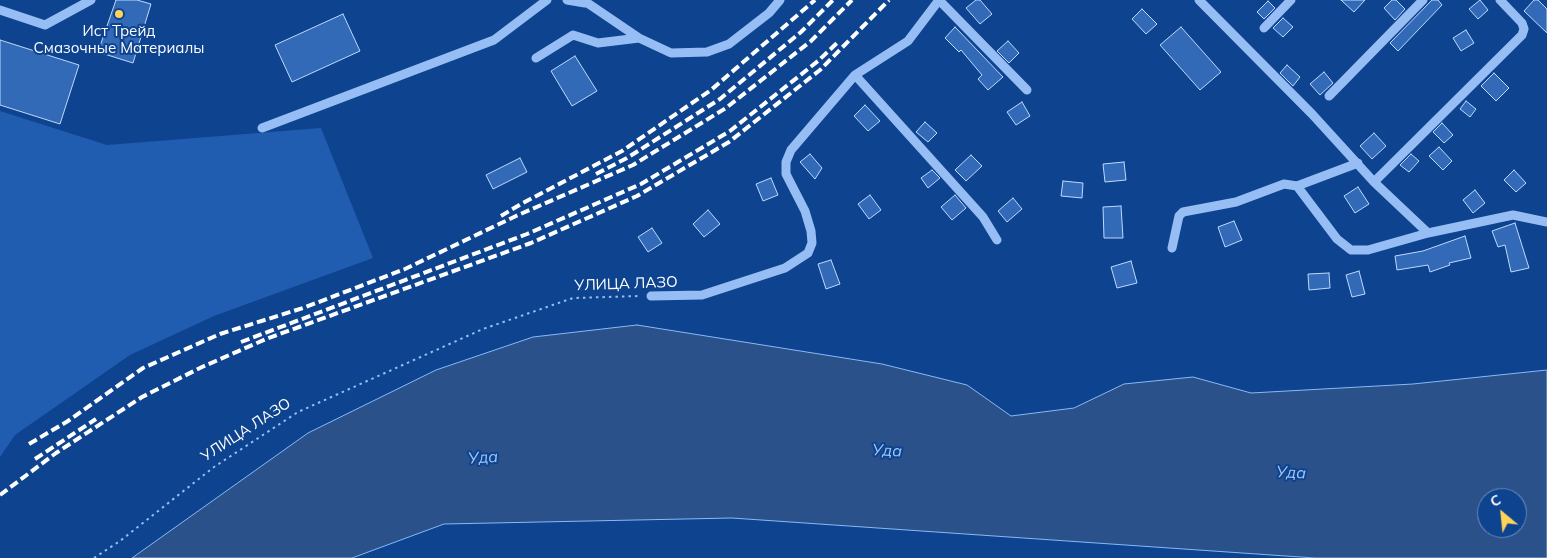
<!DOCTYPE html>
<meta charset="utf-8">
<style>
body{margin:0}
#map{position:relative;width:1547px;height:558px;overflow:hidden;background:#0e438f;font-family:Mulish,sans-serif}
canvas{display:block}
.north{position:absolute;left:1477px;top:488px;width:50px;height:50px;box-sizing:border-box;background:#0e438f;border:1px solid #6e8ebc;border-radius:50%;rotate:332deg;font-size:14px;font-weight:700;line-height:20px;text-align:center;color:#fff}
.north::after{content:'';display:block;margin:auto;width:18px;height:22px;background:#ffd459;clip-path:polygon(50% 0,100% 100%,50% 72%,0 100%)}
</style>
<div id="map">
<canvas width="1547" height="558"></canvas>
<div class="north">С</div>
</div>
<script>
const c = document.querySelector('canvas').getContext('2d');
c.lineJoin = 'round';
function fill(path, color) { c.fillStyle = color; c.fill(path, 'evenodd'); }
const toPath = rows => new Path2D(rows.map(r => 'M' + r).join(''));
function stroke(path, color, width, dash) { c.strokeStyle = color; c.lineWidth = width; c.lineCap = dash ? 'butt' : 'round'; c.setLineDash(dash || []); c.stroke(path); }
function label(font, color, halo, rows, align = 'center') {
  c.font = font + ' Mulish,sans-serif'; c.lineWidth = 4; c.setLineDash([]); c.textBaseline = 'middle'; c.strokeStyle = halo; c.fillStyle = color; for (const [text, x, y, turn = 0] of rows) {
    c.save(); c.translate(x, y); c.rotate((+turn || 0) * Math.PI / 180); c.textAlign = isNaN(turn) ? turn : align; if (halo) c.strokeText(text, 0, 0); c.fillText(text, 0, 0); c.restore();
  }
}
fill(toPath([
 [0,111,107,145,321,128,373,258,214,316,130,355,15,435,0,457]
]), '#205caf');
const water = toPath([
 [637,325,882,364,967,385,1011,416,1074,408,1124,384,1193,377,1251,393,1413,384,1547,370,1547,558,1315,558,732,518,444,524,352,558,132,558,308,433,436,370,533,337,637,325],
 [1487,498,1517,498,1517,528,1487,528,1487,498]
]);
fill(water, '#2a518a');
stroke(water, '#88b9f7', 1);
const building = toPath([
 [116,0,137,0,151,4,133,63,98,52,116,0],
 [976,0,980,0,992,14,980,24,966,8,976,0],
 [1341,0,1365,0,1354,12,1341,0],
 [1392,0,1396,0,1405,9,1395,20,1384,8,1392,0],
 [1432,0,1438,0,1442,5,1398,51,1390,43,1432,0],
 [1480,0,1488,10,1478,19,1469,9,1480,0],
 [1534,0,1538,0,1547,9,1547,33,1524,11,1534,0],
 [1268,1,1275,8,1264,19,1257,12,1268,1],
 [1142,9,1157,24,1146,34,1132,19,1142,9],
 [343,14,360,51,292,82,275,45,343,14],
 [1283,18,1293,27,1283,37,1273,28,1283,18],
 [955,27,1003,77,988,90,978,79,982,75,961,50,959,52,945,38,955,27],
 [1181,27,1221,72,1200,90,1160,45,1181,27],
 [1466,30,1474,43,1461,51,1453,38,1466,30],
 [0,40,79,65,60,124,0,105,0,40],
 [1008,41,1019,53,1009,63,997,51,1008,41],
 [575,56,597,91,572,106,551,71,575,56],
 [1287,65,1300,77,1293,86,1280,73,1287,65],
 [1324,72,1333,83,1320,95,1310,84,1324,72],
 [1494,73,1509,88,1496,101,1481,86,1494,73],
 [1466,101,1476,109,1470,117,1460,109,1466,101],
 [1022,102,1030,116,1016,125,1007,112,1022,102],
 [865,105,880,121,868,131,854,116,865,105],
 [925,122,937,133,928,142,916,132,925,122],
 [1442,123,1453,135,1444,143,1433,132,1442,123],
 [1374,133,1386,146,1372,159,1360,146,1374,133],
 [1439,147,1452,161,1443,170,1429,156,1439,147],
 [810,154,822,168,815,179,800,162,810,154],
 [1411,154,1419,161,1409,172,1400,165,1411,154],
 [971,155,982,166,966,181,955,170,971,155],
 [520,158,527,172,493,189,486,175,520,158],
 [1124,162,1126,180,1105,182,1103,164,1124,162],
 [932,170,940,178,928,188,921,178,932,170],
 [1514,170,1526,183,1516,192,1504,180,1514,170],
 [771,178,778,195,763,201,756,184,771,178],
 [1063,181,1083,183,1082,198,1061,196,1063,181],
 [1358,187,1369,204,1355,213,1344,196,1358,187],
 [1475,190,1485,203,1473,213,1463,200,1475,190],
 [870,195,881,210,869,219,858,204,870,195],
 [955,195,966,208,952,220,941,207,955,195],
 [1013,198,1022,209,1007,222,998,211,1013,198],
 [1121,206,1123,238,1104,238,1103,207,1121,206],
 [708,210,720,224,704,237,693,224,708,210],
 [1234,221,1242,240,1225,247,1218,227,1234,221],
 [1515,223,1529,268,1511,272,1505,245,1498,247,1492,231,1515,223],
 [652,228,662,243,648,252,638,237,652,228],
 [1465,236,1471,258,1449,263,1450,265,1430,272,1428,265,1397,270,1395,256,1423,251,1465,236],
 [831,260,840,284,826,289,818,264,831,260],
 [1131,261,1137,283,1117,288,1111,267,1131,261],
 [1359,271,1365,294,1352,297,1346,275,1359,271],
 [1329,273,1330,288,1309,290,1308,274,1329,273]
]);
fill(building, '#326ab7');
stroke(building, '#bed9fe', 1);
stroke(toPath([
 [94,558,120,541,214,467,298,412,483,329,573,298,641,296]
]), '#97bef4', 2, [2.5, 4]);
stroke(toPath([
 [567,0,585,3],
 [583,0,639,38,671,53,707,52,729,44,769,13,780,0],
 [939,0,1027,90],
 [1199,0,1312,114,1374,182,1428,233],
 [0,10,45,25,91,0],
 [1264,28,1291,0],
 [536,58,573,35,598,43,639,38],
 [855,75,983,217,997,240],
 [1329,96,1423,0],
 [262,128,494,40,547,0],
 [1374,182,1522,35,1524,29,1522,23,1500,0],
 [1297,186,1358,163],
 [1172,248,1179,216,1183,212,1236,202,1284,184,1297,186,1337,239,1351,250,1368,250,1428,233,1513,215,1547,222],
 [651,296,702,295,785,268,808,253,812,243,811,231,805,211,786,174,786,162,791,150,855,75,908,41,939,0]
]), '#97bef4', 9);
stroke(toPath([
 [596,174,627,158,720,99,801,32,833,0],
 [501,216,521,204,622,151,711,90,815,0],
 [241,342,527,234,641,184,730,131,818,61,839,41],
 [29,444,68,421,143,368,220,334,303,308,405,269,516,216,633,165,726,108,811,41,852,0],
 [35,459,96,419],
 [0,495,56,453,142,397,202,367,266,339,531,243,637,196,729,142,820,70,889,0]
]), '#fff', 4, [9, 4]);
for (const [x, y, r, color] of [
 [119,14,5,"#ffd459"]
]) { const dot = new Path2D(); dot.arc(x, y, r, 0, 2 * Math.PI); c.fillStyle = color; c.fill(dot); stroke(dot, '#0e438f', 2); }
label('15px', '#fff', '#0e438f', [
 ["Ист Трейд",119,31],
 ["Смазочные Материалы",119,48]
]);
label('15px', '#fff', '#0e438f', [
 ["УЛИЦА ЛАЗО",626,284,-2],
 ["УЛИЦА ЛАЗО",246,430,-33]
]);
label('italic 16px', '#a2c8fb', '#0e438f', [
 ["Уда",887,451,3],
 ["Уда",483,458,-4],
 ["Уда",1291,473,3]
]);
</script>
